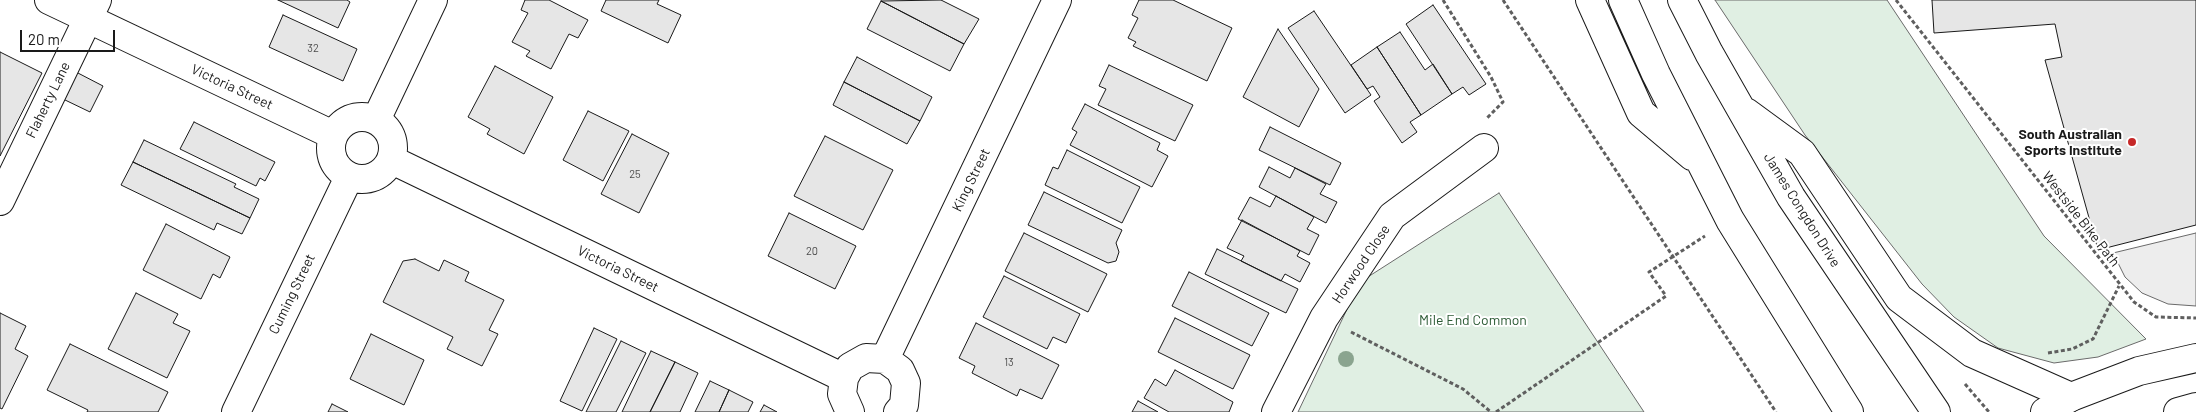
<!DOCTYPE html>
<style>
body{margin:0}
#map{position:relative;width:2196px;height:412px;overflow:hidden;background:#fff;font-family:Barlow,sans-serif}
canvas{display:block}
.scale{position:absolute;left:20px;top:30px;width:95px;height:22px;box-sizing:border-box;border:2px solid #1a1a1a;border-top:0;padding-left:6px;font-size:15px;line-height:18px;white-space:nowrap;color:#1a1a1a;-webkit-text-stroke:4px #fff;paint-order:stroke}
</style>
<div id="map">
<canvas width="2196" height="412"></canvas>
<div class="scale">20 m</div>
</div>
<script>
const c = document.querySelector('canvas').getContext('2d');
c.lineJoin = 'round';
function fill(path, color) { c.fillStyle = color; c.fill(path, 'evenodd'); }
const toPath = rows => new Path2D(rows.map(r => 'M' + r).join(''));
function stroke(path, color, width, dash) { c.strokeStyle = color; c.lineWidth = width; c.lineCap = dash ? 'butt' : 'round'; c.setLineDash(dash || []); c.stroke(path); }
function label(font, color, halo, rows, align = 'center') {
  c.font = font + ' Barlow,sans-serif'; c.lineWidth = 4; c.setLineDash([]); c.textBaseline = 'middle'; c.strokeStyle = halo; c.fillStyle = color; for (const [text, x, y, turn = 0] of rows) {
    c.save(); c.translate(x, y); c.rotate((+turn || 0) * Math.PI / 180); c.textAlign = isNaN(turn) ? turn : align; if (halo) c.strokeText(text, 0, 0); c.fillText(text, 0, 0); c.restore();
  }
}
const green = toPath([
 [1715,0,1887,0,2044,236,2146,339,2098,357,2054,363,1998,348,1954,317,1922,284,1805,135,1715,0],
 [1499,193,1644,412,1298,412,1360,282,1499,193]
]);
fill(green, '#e0efe3');
stroke(green, '#6a6a6a', 1);
const parking = toPath([
 [2196,233,2196,306,2168,304,2142,293,2125,277,2113,253,2196,233]
]);
fill(parking, '#ededed');
stroke(parking, '#6a6a6a', 1);
const building = toPath([
 [278,0,347,0,350,2,338,28,278,0],
 [525,0,549,0,588,20,578,38,569,34,551,69,526,56,530,51,512,42,528,13,521,10,525,0],
 [606,0,659,0,657,4,681,15,668,43,601,11,606,0],
 [941,0,979,19,964,44,881,1,941,0],
 [1139,0,1173,0,1232,28,1207,81,1133,46,1136,42,1128,38,1138,18,1132,15,1139,0],
 [1932,0,2196,0,2196,225,2098,250,2045,60,2062,57,2055,24,1934,33,1932,0],
 [881,1,964,44,950,71,867,29,881,1],
 [1433,5,1486,84,1469,95,1463,87,1452,94,1406,24,1433,5],
 [1314,11,1371,95,1345,113,1288,28,1314,11],
 [283,15,357,49,343,81,269,47,283,15],
 [1278,29,1319,89,1299,127,1243,97,1278,29],
 [1400,32,1425,70,1433,64,1452,94,1421,115,1377,47,1400,32],
 [1377,47,1421,115,1410,122,1417,132,1402,143,1374,101,1380,97,1373,86,1367,89,1351,65,1377,47],
 [0,52,42,73,0,156,0,52],
 [857,57,932,97,920,121,844,82,857,57],
 [1109,65,1193,105,1175,141,1098,105,1106,89,1099,86,1109,65],
 [495,66,553,97,524,154,487,134,490,129,468,117,495,66],
 [76,72,103,86,90,112,63,99,76,72],
 [844,82,920,121,907,144,833,105,844,82],
 [1085,104,1160,143,1157,150,1168,156,1152,187,1070,145,1077,132,1072,129,1085,104],
 [588,111,629,131,603,181,563,160,588,111],
 [194,122,275,162,265,181,260,178,256,186,180,149,194,122],
 [1270,127,1341,163,1330,185,1259,150,1270,127],
 [632,134,669,153,639,213,601,194,632,134],
 [825,136,893,170,863,230,794,196,825,136],
 [144,140,236,184,234,187,259,199,250,218,133,162,144,140],
 [1067,150,1140,187,1122,223,1045,185,1053,167,1058,169,1067,150],
 [133,162,250,218,242,234,217,223,214,230,121,185,133,162],
 [1269,167,1290,178,1295,168,1326,184,1320,194,1337,202,1326,223,1259,187,1269,167],
 [1044,192,1122,230,1116,243,1119,252,1116,261,1108,263,1028,225,1044,192],
 [1276,196,1314,217,1307,229,1319,235,1309,255,1238,219,1250,197,1270,207,1276,196],
 [789,213,856,246,835,289,768,256,789,213],
 [1242,220,1300,251,1297,256,1310,263,1300,282,1285,274,1281,281,1241,261,1244,256,1227,248,1242,220],
 [166,224,230,257,220,278,213,274,201,299,143,270,166,224],
 [1024,233,1107,274,1088,312,1005,271,1024,233],
 [1217,249,1298,289,1286,313,1205,274,1217,249],
 [415,259,439,271,444,260,469,272,465,281,504,300,489,330,498,334,482,366,447,349,453,337,383,302,403,261,415,259],
 [1189,272,1269,313,1252,346,1172,306,1189,272],
 [1004,276,1080,314,1066,343,1053,337,1047,349,983,317,1004,276],
 [136,293,178,314,173,323,190,331,167,378,108,349,136,293],
 [0,313,26,326,15,349,28,356,2,409,0,408,0,313],
 [1175,318,1250,355,1233,389,1158,352,1175,318],
 [976,323,1059,365,1042,399,1020,389,1017,396,972,373,975,366,959,358,976,323],
 [594,328,617,339,582,411,560,401,594,328],
 [371,334,424,360,404,405,350,379,371,334],
 [621,341,646,353,616,412,586,412,621,341],
 [70,344,168,392,158,412,87,412,88,410,47,390,70,344],
 [651,351,675,362,650,412,622,412,651,351],
 [675,362,698,373,680,412,650,412,675,362],
 [1175,370,1233,402,1229,412,1169,412,1144,398,1155,379,1166,386,1175,370],
 [710,381,729,390,719,412,695,412,710,381],
 [729,390,753,402,748,412,719,412,729,390],
 [1138,401,1158,412,1132,412,1138,401],
 [332,404,348,412,328,412,332,404],
 [764,405,777,412,760,412,764,405]
]);
fill(building, '#e6e6e6');
stroke(building, '#1a1a1a', 1);
const street = toPath([
 [49,0,333,135],
 '331 148a31 31 0 1 1 62 0a31 31 0 1 1-62 0Z',
 [376,120,433,0],
 [392,160,844,378],
 [0,201,97,0],
 [885,359,1057,0],
 [236,412,349,177],
 [850,412,842,394,844,378,850,367,866,358,885,359,900,370,906,383,904,405,898,412],
 [1276,412,1324,318,1392,216,1484,148]
]);
const secondary = toPath([
 [2045,412,2071,397,2139,371,2196,358],
 [2178,412,2196,407]
]);
const highway = toPath([
 [1590,0,1641,113,1692,156],
 [1623,0,1656,74,1730,220,1849,412],
 [1682,0,1709,53,1791,197,1936,412],
 [1746,112,1802,153,1899,298,1972,353,2071,397]
]);
stroke(street, '#1a1a1a', 30);
stroke(secondary, '#1a1a1a', 30);
stroke(highway, '#1a1a1a', 30);
stroke(toPath([
 [1443,0,1491,77,1503,102,1486,119],
 [1503,0,1776,412],
 [1896,0,2134,302,2156,317,2196,318],
 [1351,332,1463,389,1491,412],
 [2048,353,2072,349,2093,339,2119,286],
 [1965,384,1989,412],
 [1496,412,1666,296,1649,272,1705,236]
]), '#5f5f5f', 3, [4, 2.5]);
stroke(street, '#fff', 28);
stroke(secondary, '#fff', 28);
stroke(highway, '#fff', 28);
c.fillStyle = '#8aa48f';
for (const [x, y] of [
 [1346,359]
]) { c.beginPath(); c.arc(x, y, 8, 0, 2 * Math.PI); c.fill(); }
for (const [x, y, r, color] of [
 [2132,142,5,"#c62828"]
]) { const dot = new Path2D(); dot.arc(x, y, r, 0, 2 * Math.PI); c.fillStyle = color; c.fill(dot); stroke(dot, '#fff', 2); }
label('11px', '#4d4d4d', null, [
 ["32",313,48],
 ["25",635,174],
 ["20",812,251],
 ["13",1009,362]
]);
label('14px', '#1a1a1a', '#fff', [
 ["Victoria Street",232,87,25],
 ["Flaherty Lane",48,100,-64],
 ["King Street",971,180,-64],
 ["James Congdon Drive",1802,210,58],
 ["Westside Bike Path",2081,219,52],
 ["Horwood Close",1361,264,-56],
 ["Victoria Street",618,269,26],
 ["Cuming Street",292,294,-64]
]);
label('bold 14px', '#1a1a1a', '#fff', [
 ["South Australian",2122,134],
 ["Sports Institute",2122,150]
], 'right');
label('14px', '#2b5a34', '#fff', [
 ["Mile End Common",1473,320]
]);
</script>
